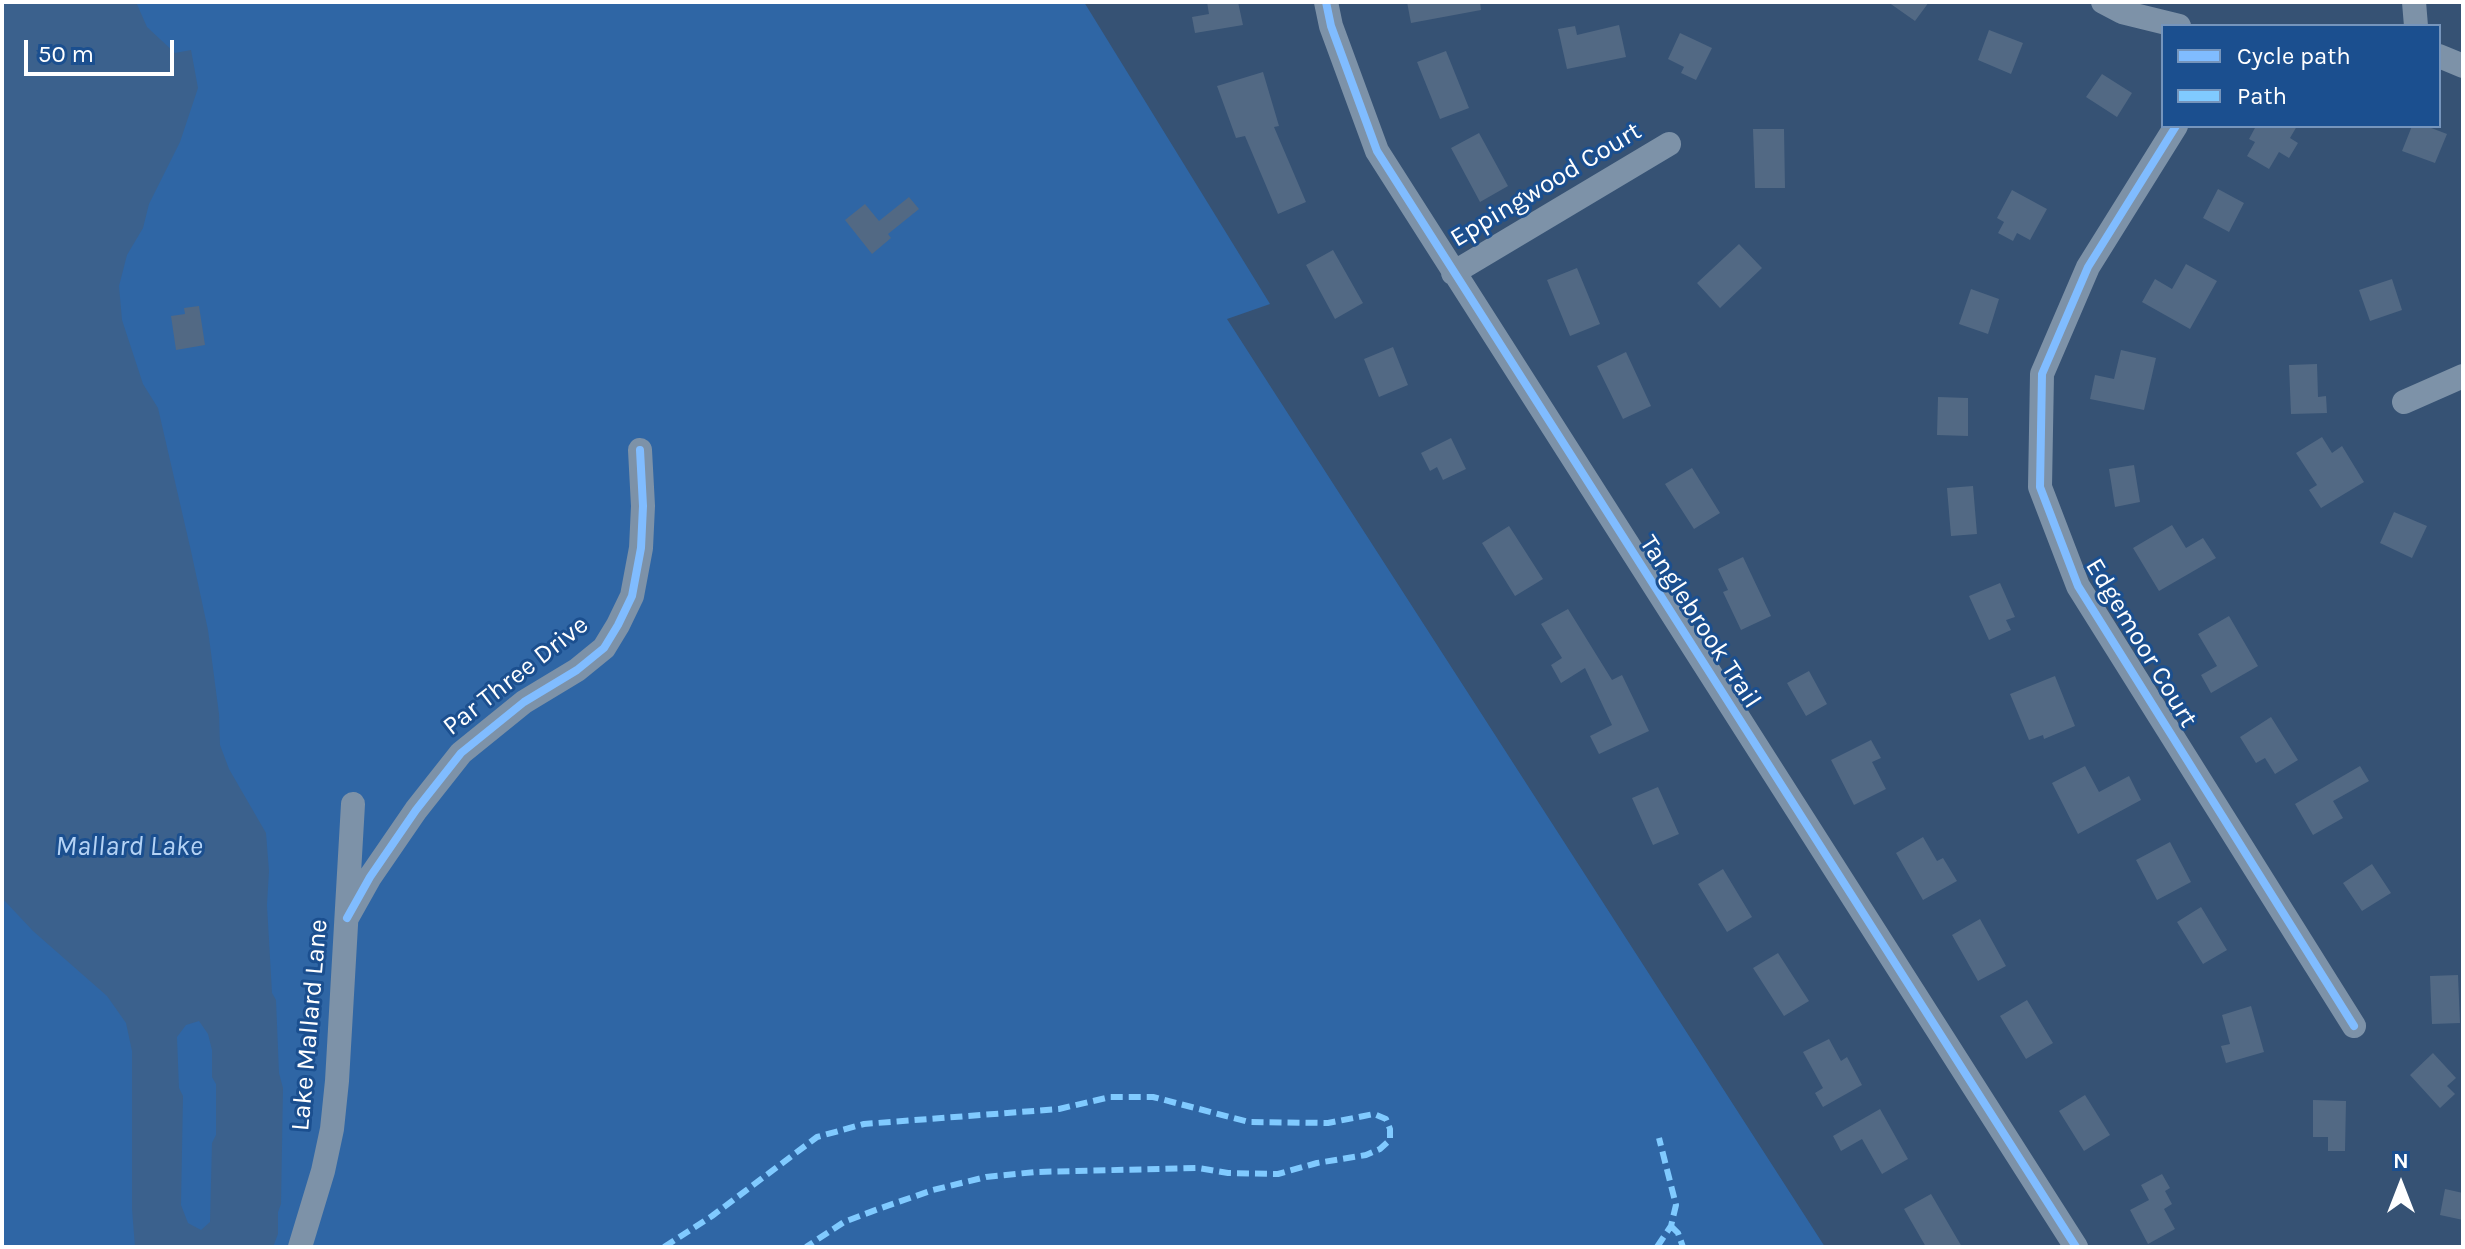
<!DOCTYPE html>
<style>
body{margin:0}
#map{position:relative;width:2465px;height:1249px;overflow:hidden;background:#365274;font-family:Karla,sans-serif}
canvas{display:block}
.frame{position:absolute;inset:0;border:4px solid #fff;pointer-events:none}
.legend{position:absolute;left:2161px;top:24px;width:280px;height:104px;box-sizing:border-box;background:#1b4f8f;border:2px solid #7695bc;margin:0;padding:10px 14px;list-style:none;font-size:24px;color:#fff}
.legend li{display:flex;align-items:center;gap:16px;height:40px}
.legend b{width:40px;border:2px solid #7695bc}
.north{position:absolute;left:2361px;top:1145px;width:80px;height:80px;-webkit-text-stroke:6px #1b4f8f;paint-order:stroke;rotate:0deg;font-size:22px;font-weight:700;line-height:32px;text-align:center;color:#fff}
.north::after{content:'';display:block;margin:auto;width:28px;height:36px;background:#fff;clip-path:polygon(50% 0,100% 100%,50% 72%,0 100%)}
.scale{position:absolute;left:24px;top:40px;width:150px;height:36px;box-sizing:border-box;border:4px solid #fff;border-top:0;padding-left:10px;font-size:24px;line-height:28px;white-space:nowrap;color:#fff;-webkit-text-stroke:6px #1b4f8f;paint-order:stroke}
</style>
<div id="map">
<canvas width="2465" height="1249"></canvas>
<div class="frame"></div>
<ul class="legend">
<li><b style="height:10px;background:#80bcff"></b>Cycle path</li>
<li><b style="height:10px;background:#80caff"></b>Path</li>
</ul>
<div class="north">N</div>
<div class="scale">50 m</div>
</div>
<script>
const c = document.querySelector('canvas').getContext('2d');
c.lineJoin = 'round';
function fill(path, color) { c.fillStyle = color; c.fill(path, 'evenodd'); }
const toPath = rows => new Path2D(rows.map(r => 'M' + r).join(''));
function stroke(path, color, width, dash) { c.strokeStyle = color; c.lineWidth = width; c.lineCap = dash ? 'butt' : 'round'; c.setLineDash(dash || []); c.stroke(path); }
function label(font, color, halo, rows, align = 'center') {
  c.font = font + ' Karla,sans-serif'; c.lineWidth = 6; c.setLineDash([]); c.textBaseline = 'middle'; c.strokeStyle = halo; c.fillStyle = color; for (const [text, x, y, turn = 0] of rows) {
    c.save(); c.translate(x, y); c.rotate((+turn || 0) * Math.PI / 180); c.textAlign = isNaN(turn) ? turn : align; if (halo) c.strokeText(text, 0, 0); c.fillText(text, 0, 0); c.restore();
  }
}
fill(toPath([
 [2,2,1084,2,1270,304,1227,319,1825,1247,2,1247]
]), '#2f66a5');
fill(toPath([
 [2,2,136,2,147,27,175,53,191,50,198,88,180,142,149,204,143,228,127,255,119,286,122,320,143,384,158,408,191,551,208,630,219,714,220,745,229,769,266,833,269,871,267,905,272,993,276,1000,279,1073,283,1088,281,1204,278,1212,278,1234,273,1247,135,1247,132,1209,132,1051,126,1023,107,996,33,931,2,898],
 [199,1021,208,1034,212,1050,212,1077,216,1084,216,1135,212,1143,210,1222,201,1230,188,1223,181,1205,183,1096,179,1088,177,1037,186,1025]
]), '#3b618d');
fill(toPath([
 [1207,2,1238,2,1243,25,1195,33,1192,17,1209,14],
 [1407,2,1480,2,1481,10,1411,23],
 [1888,2,1929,2,1915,21],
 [1619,25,1626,57,1567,69,1558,29,1575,26,1577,35],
 [1989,30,2023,43,2011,74,1978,60],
 [1680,33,1712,48,1696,80,1681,73,1684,67,1668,59],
 [1446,51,1469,108,1440,119,1417,62],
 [1263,72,1279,126,1274,127,1306,202,1278,214,1245,136,1236,138,1217,86],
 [2102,74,2132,93,2117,117,2086,97],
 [2256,126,2297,126,2290,138,2298,143,2289,158,2279,152,2269,169,2247,156,2255,142,2249,139],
 [2412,126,2426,126,2447,134,2435,163,2402,151],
 [1753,129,1784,129,1785,188,1755,188],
 [1479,133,1508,186,1480,202,1451,148],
 [2218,189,2244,203,2229,232,2203,218],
 [2012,190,2047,209,2030,240,2017,233,2013,241,1998,233,2004,222,1997,218],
 [909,197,919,209,888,234,891,238,872,254,845,220,865,204,879,221],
 [1739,244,1762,268,1720,308,1697,283],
 [1333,250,1363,303,1335,319,1306,265],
 [2186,264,2217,281,2190,329,2142,302,2155,279,2172,289],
 [1577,268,1600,324,1570,336,1547,280],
 [2392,279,2402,310,2370,321,2359,290],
 [1971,289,1999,299,1988,334,1959,324],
 [199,306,205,345,176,350,171,316,185,314,184,308],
 [1393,347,1408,385,1379,397,1364,359],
 [2121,350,2156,358,2144,410,2090,399,2095,375,2114,379],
 [1626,352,1651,406,1623,419,1597,366],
 [2317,364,2318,397,2326,396,2327,413,2291,414,2289,365],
 [1938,397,1968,398,1968,436,1937,435],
 [2322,437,2332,453,2342,446,2364,482,2321,508,2309,490,2317,485,2296,453],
 [1451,438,1466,469,1443,480,1437,467,1430,471,1421,453],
 [2134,465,2140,502,2115,507,2109,469],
 [1692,468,1720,513,1694,529,1665,484],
 [1973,486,1977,534,1951,536,1947,488],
 [2394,512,2427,526,2412,558,2380,543],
 [2172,525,2186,548,2203,538,2216,558,2159,591,2133,548],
 [1509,526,1543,579,1515,596,1482,543],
 [1743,557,1771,616,1741,630,1723,592,1728,590,1718,569],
 [2000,583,2015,617,2006,620,2011,630,1989,640,1969,596],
 [1568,609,1612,680,1622,675,1649,731,1599,754,1590,736,1612,725,1585,668,1561,683,1551,665,1562,658,1541,624],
 [2229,616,2258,666,2211,693,2201,675,2217,666,2198,634],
 [1809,671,1827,704,1806,716,1787,683],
 [2055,676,2075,726,2044,739,2043,735,2029,740,2010,694],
 [2271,717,2298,760,2275,774,2265,758,2256,763,2240,737],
 [1871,740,1881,758,1872,762,1886,789,1854,805,1831,760],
 [2085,766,2099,792,2129,776,2141,800,2078,834,2052,783],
 [2360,766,2369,781,2333,801,2343,818,2313,835,2295,804],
 [1658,787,1679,834,1653,845,1632,798],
 [1923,837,1937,861,1943,858,1957,881,1923,900,1896,853],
 [2170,842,2191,882,2157,900,2136,860],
 [2372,864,2391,893,2362,911,2343,883],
 [1723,869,1752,917,1727,932,1698,884],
 [2201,907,2227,950,2203,964,2177,922],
 [1980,919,2006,966,1978,981,1952,935],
 [1778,953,1809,1001,1784,1016,1753,968],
 [2458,975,2460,1023,2432,1024,2430,976],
 [2027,1000,2053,1043,2026,1059,2000,1016],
 [2251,1006,2264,1052,2226,1063,2221,1046,2230,1044,2222,1015],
 [1829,1039,1841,1061,1847,1057,1862,1085,1823,1107,1815,1093,1823,1088,1803,1052],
 [2433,1053,2456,1078,2447,1086,2455,1094,2440,1108,2410,1075],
 [2085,1095,2110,1135,2084,1151,2059,1111],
 [2313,1100,2346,1101,2345,1151,2328,1151,2328,1137,2313,1137],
 [1880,1109,1908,1159,1882,1174,1862,1139,1841,1151,1833,1136],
 [2162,1174,2170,1188,2165,1191,2172,1204,2164,1209,2175,1229,2148,1244,2130,1210,2149,1200,2141,1185],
 [2445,1189,2463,1193,2463,1220,2440,1215],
 [1931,1194,1962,1247,1926,1247,1904,1209]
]), '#526984');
stroke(toPath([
 [1326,2,1331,26,1377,151,2076,1247],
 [2103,2,2122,12,2179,26],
 [2414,2,2416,26],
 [2439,56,2463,66],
 [2176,126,2088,267,2042,374,2040,487,2078,586,2354,1026],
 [1453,273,1669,144],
 [2404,402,2463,376],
 [347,918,370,877,416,810,461,753,524,702,577,670,604,648,618,625,632,596,641,548,643,506,640,450],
 [300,1247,323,1171,332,1129,337,1081,353,804]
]), '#7d92a8', 24);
stroke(toPath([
 [1671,1226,1678,1233,1683,1247],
 [664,1247,712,1216,817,1137,864,1124,1059,1109,1110,1097,1153,1097,1249,1122,1328,1123,1374,1114,1386,1119,1390,1129,1390,1140,1380,1149,1366,1155,1317,1163,1278,1174,1228,1173,1198,1168,1035,1172,986,1177,933,1190,881,1208,844,1222,806,1247],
 [1657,1247,1671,1226,1676,1205,1659,1138]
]), '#80caff', 6, [12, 6]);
stroke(toPath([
 [1326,2,1331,26,1377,151,2076,1247],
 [2176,126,2088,267,2042,374,2040,487,2078,586,2354,1026],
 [347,918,370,877,416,810,461,753,524,702,577,670,604,648,618,625,632,596,641,548,643,506,640,450]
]), '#80bcff', 8);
label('26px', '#fff', '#1b4f8f', [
 ["Eppingwood Court",1546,185,-31],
 ["Tanglebrook Trail",1700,622,57],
 ["Edgemoor Court",2141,643,59],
 ["Par Three Drive",516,676,-38],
 ["Lake Mallard Lane",310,1025,-85]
]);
label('italic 28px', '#b5d3f5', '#1b4f8f', [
 ["Mallard Lake",129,847]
]);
</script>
